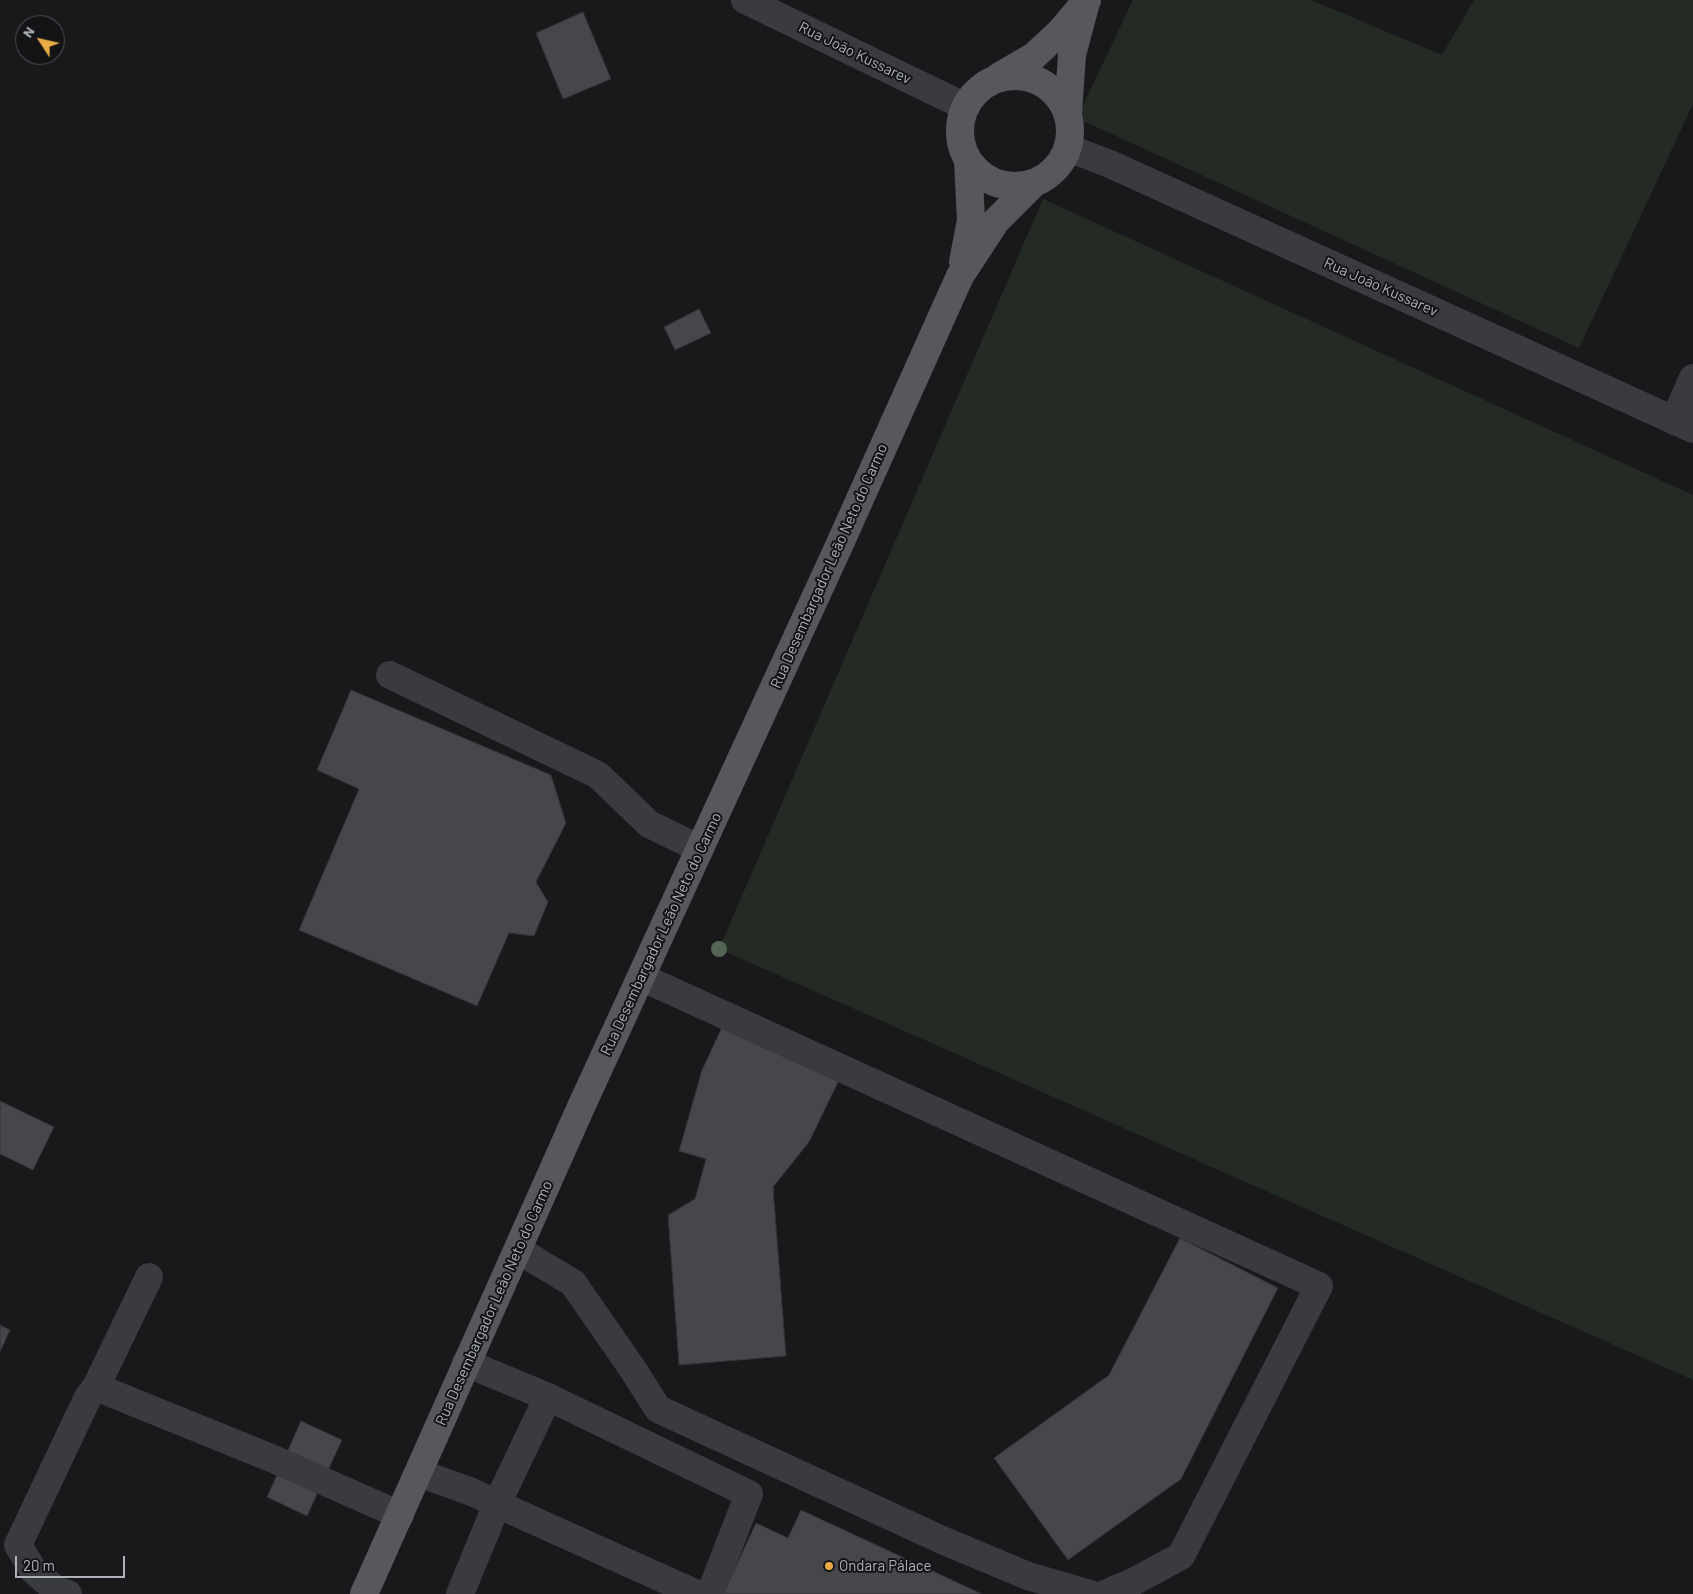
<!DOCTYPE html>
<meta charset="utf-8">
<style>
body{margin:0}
#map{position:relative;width:1693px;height:1594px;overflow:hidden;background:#19191b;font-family:Barlow,sans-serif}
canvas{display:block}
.north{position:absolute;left:15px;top:15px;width:50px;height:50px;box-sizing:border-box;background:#141416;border:1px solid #515358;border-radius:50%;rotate:305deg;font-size:14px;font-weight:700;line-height:20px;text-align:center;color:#acb1ba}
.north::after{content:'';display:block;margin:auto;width:18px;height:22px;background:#e9ab43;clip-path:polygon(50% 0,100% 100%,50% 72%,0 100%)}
.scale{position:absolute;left:15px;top:1556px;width:110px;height:22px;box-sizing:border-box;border:2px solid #acb1ba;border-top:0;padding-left:6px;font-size:15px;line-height:18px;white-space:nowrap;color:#acb1ba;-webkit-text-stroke:4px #141416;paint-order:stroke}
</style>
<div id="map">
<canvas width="1693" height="1594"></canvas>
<div class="north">N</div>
<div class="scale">20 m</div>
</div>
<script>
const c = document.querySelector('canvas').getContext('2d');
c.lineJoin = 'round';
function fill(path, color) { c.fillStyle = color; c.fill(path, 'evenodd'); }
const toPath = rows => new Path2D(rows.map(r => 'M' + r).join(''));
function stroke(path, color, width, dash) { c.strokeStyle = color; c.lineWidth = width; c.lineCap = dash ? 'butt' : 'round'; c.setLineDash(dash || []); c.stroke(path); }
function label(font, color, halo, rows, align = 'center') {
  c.font = font + ' Barlow,sans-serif'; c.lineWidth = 4; c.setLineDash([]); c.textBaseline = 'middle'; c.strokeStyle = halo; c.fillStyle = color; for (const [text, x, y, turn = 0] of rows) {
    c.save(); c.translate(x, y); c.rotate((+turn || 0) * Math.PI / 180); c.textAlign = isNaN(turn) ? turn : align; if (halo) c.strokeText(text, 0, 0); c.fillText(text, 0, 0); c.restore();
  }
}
fill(toPath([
 [1133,0,1311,0,1442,55,1474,0,1693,0,1693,104,1579,348,1077,118],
 [1043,199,1693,495,1693,1380,719,949]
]), '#232b24');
const building = toPath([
 [583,12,611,79,563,99,536,33,583,12],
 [699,309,711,333,675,350,664,327,699,309],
 [351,690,551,775,566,823,536,882,548,902,534,936,509,933,477,1006,299,930,359,789,317,770,351,690],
 [724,1023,840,1078,809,1142,773,1187,786,1356,679,1365,668,1215,695,1199,706,1159,679,1151,702,1070,724,1023],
 [0,1101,54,1127,33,1170,0,1154,0,1101],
 [1180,1238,1278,1288,1181,1479,1068,1560,994,1458,1109,1375,1180,1238],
 [0,1325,10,1330,0,1352,0,1325],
 [301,1421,342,1440,307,1516,267,1497,301,1421],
 [801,1510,982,1594,723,1594,756,1523,788,1538,801,1510]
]);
fill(building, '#46474b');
stroke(building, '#333337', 1);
stroke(toPath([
 [745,0,966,107],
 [1068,148,1110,164,1693,429],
 [1674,421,1693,378],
 [390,675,598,775,649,824,700,849],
 [641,977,1319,1286,1181,1556,1131,1583,1105,1594],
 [518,1250,573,1283,634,1371,658,1409,942,1540,1028,1576,1090,1594],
 [466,1363,548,1397],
 [96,1387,149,1277],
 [419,1473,472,1492,497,1504,548,1397,749,1494,710,1594],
 [68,1594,56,1590,33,1570,18,1545,88,1397,96,1387,271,1458,400,1515],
 [460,1594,497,1504,697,1594]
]), '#3a3b40', 28);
stroke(toPath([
 '960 131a55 55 0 1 1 110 0a55 55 0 1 1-110 0Z',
 [998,77,1034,56,1060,32,1087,0],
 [1068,113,1072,55,1085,6],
 [963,262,971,220,968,161],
 [364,1594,581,1107,838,548,960,276,996,221,1033,184]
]), '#56585e', 28);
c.fillStyle = '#546555';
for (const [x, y] of [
 [719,949]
]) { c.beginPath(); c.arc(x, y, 8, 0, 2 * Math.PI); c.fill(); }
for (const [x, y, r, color] of [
 [829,1566,5,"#e9ab43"]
]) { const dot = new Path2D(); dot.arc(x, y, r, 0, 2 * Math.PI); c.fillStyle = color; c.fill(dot); stroke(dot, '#141416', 2); }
label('15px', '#acb1ba', '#141416', [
 ["Rua João Kussarev",855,53,26],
 ["Rua João Kussarev",1381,287,24],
 ["Rua Desembargador Leão Neto do Carmo",829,566,-66],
 ["Rua Desembargador Leão Neto do Carmo",661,934,-65],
 ["Rua Desembargador Leão Neto do Carmo",494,1303,-66]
]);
label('15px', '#acb1ba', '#141416', [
 ["Ondara Pálace",839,1566]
], 'left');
</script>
